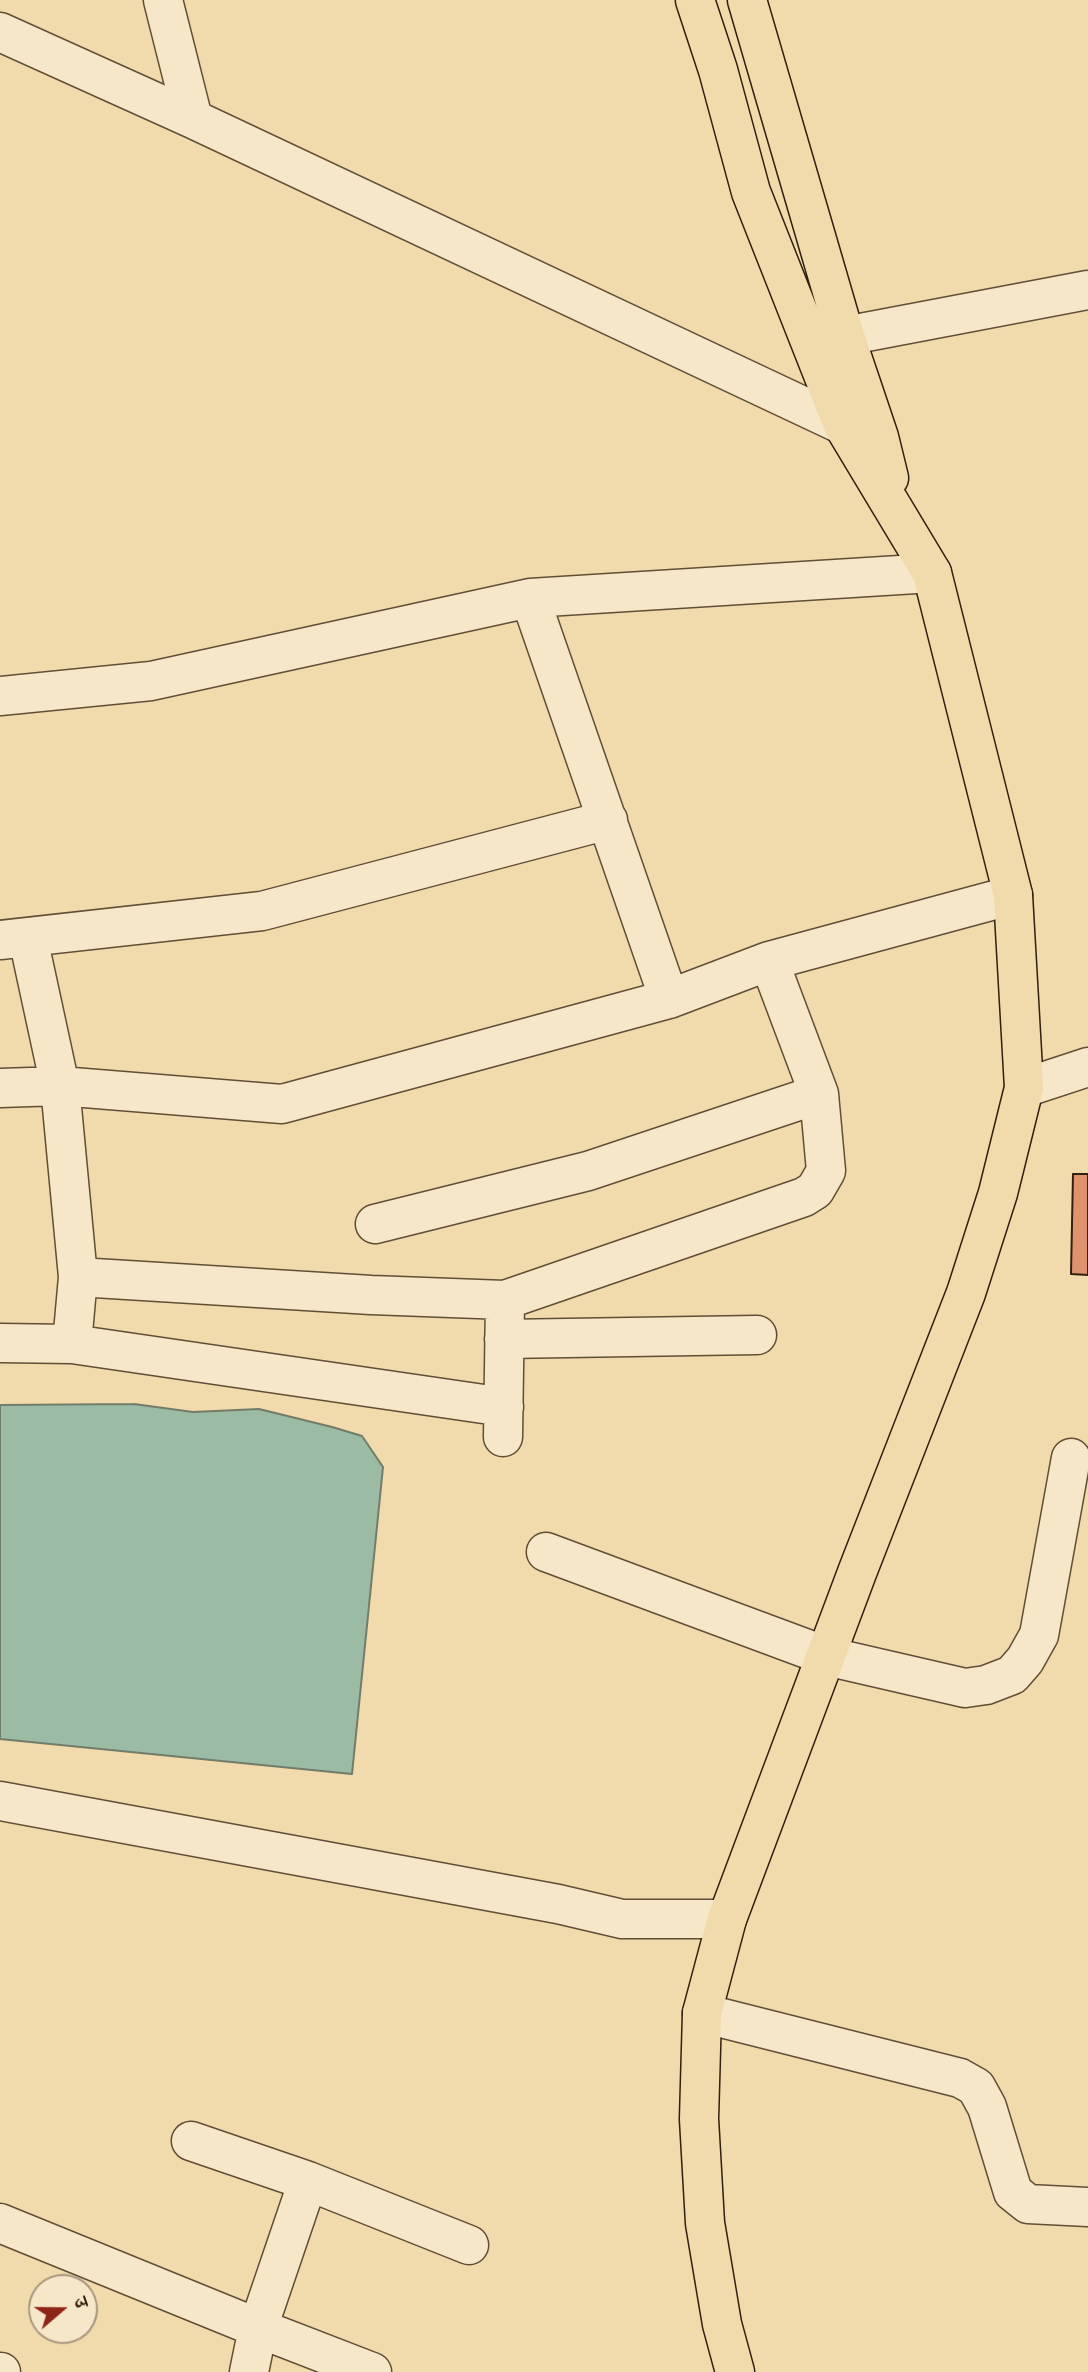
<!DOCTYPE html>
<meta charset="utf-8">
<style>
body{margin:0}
#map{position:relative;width:1088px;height:2372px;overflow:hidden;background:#f1daab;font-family:Alegreya,"Noto Serif Devanagari",serif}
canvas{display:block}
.north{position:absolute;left:28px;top:2274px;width:70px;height:70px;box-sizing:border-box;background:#f6e7c8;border:2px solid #a7977e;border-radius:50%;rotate:70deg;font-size:19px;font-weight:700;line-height:28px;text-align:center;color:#31200f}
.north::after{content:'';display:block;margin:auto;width:24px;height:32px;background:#8f2418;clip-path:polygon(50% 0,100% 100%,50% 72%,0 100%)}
</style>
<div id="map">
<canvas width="1088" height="2372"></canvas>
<div class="north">उ</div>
</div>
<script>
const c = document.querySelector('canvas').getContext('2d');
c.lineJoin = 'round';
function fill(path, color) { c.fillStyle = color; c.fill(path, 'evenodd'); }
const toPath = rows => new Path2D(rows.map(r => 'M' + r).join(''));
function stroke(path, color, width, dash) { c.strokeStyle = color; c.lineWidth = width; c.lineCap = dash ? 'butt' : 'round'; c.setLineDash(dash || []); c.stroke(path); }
const water = toPath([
 [134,1404,193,1412,259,1409,332,1427,362,1436,383,1467,352,1774,0,1739,0,1405,134,1404]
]);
fill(water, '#9cbba4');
stroke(water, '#717d68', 2);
const building = toPath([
 [1073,1174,1088,1174,1088,1275,1071,1274,1073,1174]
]);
fill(building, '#de936e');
stroke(building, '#31200f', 2);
const minor = toPath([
 [163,0,193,119],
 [0,32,193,119,843,425,865,432],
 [845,336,1088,290],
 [530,598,669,999],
 [0,696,151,681,530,598,932,573],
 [28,938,60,1086,78,1277,72,1344],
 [0,940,262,911,608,820],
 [0,1088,60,1086,282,1104,669,999,769,961,1013,895],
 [1024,1088,1088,1067],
 [375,1224,588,1171,819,1094],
 [78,1277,371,1295,505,1300],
 [504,1339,757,1335],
 [0,1343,72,1344,504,1407],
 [503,1437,505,1300,804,1197,815,1190,826,1171,819,1094,769,961],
 [546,1552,826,1656,965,1688,986,1685,1012,1675,1025,1660,1039,1635,1071,1458],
 [0,1801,558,1904,622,1919,727,1919],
 [702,2013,960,2078,976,2087,987,2107,1013,2192,1028,2204,1088,2207],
 [191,2141,308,2181],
 [0,2223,258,2328,372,2372],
 [0,2372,1,2372],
 [249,2372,258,2328,308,2181,469,2245]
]);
const major = toPath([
 [695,0,718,70,751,192,843,425,932,573,1013,895,1024,1088,998,1193,966,1293,858,1570,727,1919,702,2013,699,2119,705,2223,722,2324,735,2372],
 [747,0,845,336,879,437,889,478]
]);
stroke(minor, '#614e36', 41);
stroke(major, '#31200f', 41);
stroke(minor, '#f6e7c8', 38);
stroke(major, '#f1daab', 38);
</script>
